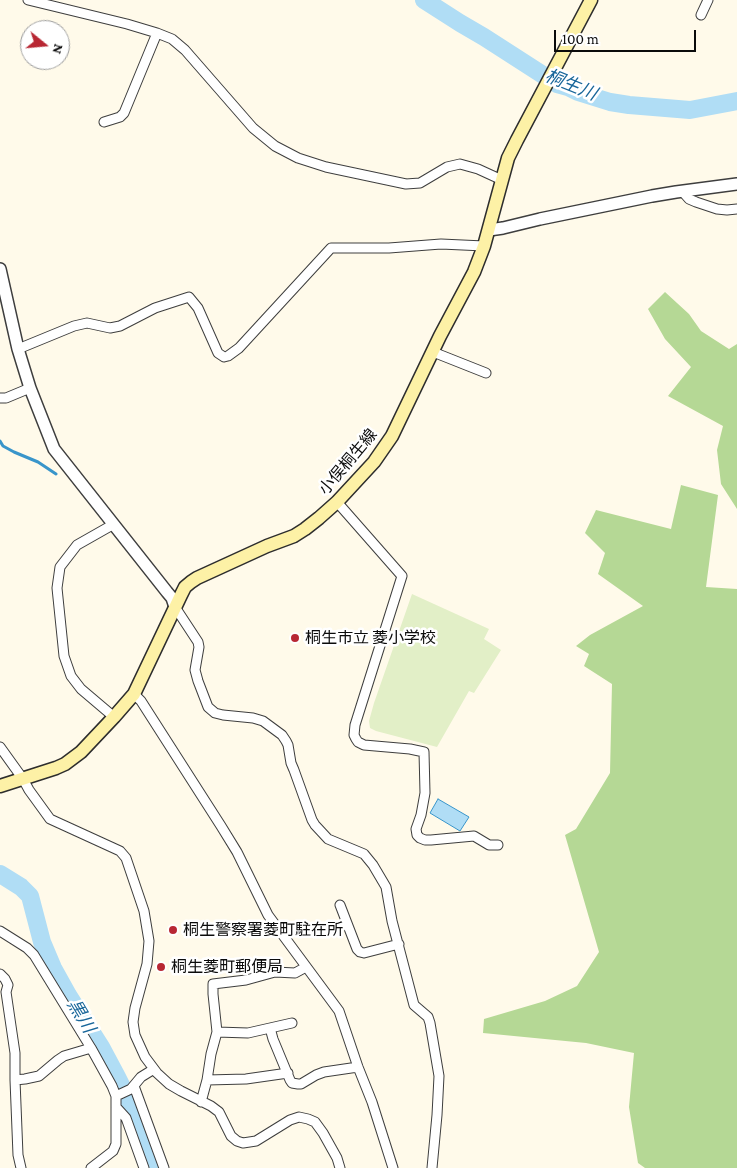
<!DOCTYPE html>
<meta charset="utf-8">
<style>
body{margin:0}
#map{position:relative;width:737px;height:1168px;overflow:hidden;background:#fffaea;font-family:"Crimson Pro",serif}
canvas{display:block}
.north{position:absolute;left:20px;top:20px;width:50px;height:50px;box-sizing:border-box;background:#fff;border:1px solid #9d9d9d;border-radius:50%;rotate:107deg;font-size:14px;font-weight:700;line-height:20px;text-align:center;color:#0b0b0b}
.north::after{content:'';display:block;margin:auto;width:18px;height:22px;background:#b82733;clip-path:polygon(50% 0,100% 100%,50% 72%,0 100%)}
.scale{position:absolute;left:554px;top:30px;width:142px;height:22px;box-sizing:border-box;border:2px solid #0b0b0b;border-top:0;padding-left:6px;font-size:15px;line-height:18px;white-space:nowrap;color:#0b0b0b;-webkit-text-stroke:4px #fff;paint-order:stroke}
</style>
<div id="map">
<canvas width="737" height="1168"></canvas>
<div class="north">N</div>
<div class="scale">100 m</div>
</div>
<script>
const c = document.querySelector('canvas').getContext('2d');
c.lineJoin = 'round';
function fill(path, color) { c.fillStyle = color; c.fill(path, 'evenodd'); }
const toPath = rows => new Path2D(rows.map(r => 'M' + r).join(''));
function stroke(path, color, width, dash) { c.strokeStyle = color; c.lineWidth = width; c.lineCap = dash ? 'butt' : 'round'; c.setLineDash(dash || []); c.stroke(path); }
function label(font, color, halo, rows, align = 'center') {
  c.font = font + ' "Crimson Pro","Noto Sans JP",serif'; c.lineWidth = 5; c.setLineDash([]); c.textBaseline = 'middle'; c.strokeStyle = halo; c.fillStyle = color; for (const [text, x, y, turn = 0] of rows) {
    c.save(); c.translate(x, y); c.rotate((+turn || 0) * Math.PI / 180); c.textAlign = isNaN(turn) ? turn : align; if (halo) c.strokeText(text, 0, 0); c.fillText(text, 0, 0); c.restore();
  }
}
fill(toPath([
 [665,292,689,314,701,331,729,349,737,344,737,509,721,484,717,450,723,426,668,396,691,367,665,339,648,309],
 [681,485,718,495,706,587,737,589,737,1168,645,1168,638,1163,629,1107,634,1053,586,1043,483,1033,484,1019,545,1001,577,986,599,952,565,835,576,829,610,773,612,684,584,666,589,654,576,646,590,635,643,606,598,574,605,553,585,533,596,510,671,529]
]), '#b5d895');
fill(toPath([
 [412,594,489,629,484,639,501,650,474,693,469,691,437,747,376,731,370,728,369,721,374,703]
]), '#e2efc7');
const water = toPath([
 [438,799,469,817,460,831,430,813,438,799]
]);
fill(water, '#b0ddf5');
stroke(water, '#3995ca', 1);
stroke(toPath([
 [0,441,3,446,14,452,38,462,56,474]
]), '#3995ca', 3);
stroke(toPath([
 [424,0,460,23,484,37,557,84,568,87,578,92,610,102,629,105,690,110,737,101],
 [0,874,21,887,30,896,42,942,53,968,68,995,101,1047,117,1077,128,1099,153,1168]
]), '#b0ddf5', 18);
const minor = toPath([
 [28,0,127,24,157,33,172,39,185,50,253,128,275,146,298,158,326,167,406,184,420,183,447,167,460,164,478,169,502,180],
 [701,15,708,0],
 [104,122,120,117,124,113,157,33],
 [682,191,689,199,696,202,717,209,727,210,737,209],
 [18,349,74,326,87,323,110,328,120,326,155,308,189,297,198,308,218,353,224,357,228,356,239,348,331,248,389,248,441,244,484,246],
 [433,352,486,373],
 [0,398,6,398,30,388],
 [337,502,402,576,361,706,355,725,354,735,356,739,358,742,364,745,410,749,424,752,425,793,421,815,416,829,417,835,420,838,425,840,431,840,474,836,489,845,498,845],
 [175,607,198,642,199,647,195,670,198,681,208,707,215,713,223,715,253,718,263,721,282,735,286,741,288,745,291,763,294,770,312,820,315,825,328,839,364,854,373,865,386,887,392,921,414,1005,428,1017,430,1023,439,1076,437,1115,432,1168],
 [134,694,141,701,221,826,237,852,268,915,339,1011,358,1067,372,1102,393,1168],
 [114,717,81,689,71,676,64,656,57,588,60,567,77,545,114,524],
 [0,747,23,779,29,790,50,819,120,851,126,858,144,911,149,941,147,964,135,1008,133,1022,135,1035,145,1057,157,1073,169,1084,181,1091,211,1106,219,1112,231,1136,237,1141,243,1143,256,1141,290,1120,299,1117,308,1119,315,1122,323,1133,337,1158,340,1168],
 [340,905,357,949,360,952,364,953,399,944],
 [0,931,27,948,34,955,91,1048,112,1086,116,1096,116,1144,113,1151,91,1168],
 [0,974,5,979,8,985,6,992,15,1053,15,1080,18,1155,21,1168],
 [270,1028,273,1039,290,1080,292,1083,298,1084,301,1084,316,1075,324,1072,358,1067],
 [217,1032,248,1033,292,1023],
 [15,1080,25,1079,39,1076,58,1060,64,1056,91,1048],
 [207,1080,246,1079,288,1073],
 [134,1086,164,1168],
 [116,1096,131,1089,141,1077,154,1069],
 [201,1102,207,1080,211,1054,217,1032,213,994,213,984,246,980,275,972,295,973,306,967],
 [116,1107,126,1118,144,1168]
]);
const tertiary = toPath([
 [489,230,503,228,540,219,652,196,676,192,737,184],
 [0,269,18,349,30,388,54,449,167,592,172,598,175,607]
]);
const secondary = toPath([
 [0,786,56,768,65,764,81,752,114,717,134,694,181,595,185,587,191,582,197,578,267,546,294,536,305,529,319,518,337,502,374,462,392,436,440,336,474,272,484,246,508,158,517,140,591,0]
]);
stroke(minor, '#3e3e3e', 11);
stroke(tertiary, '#3e3e3e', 14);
stroke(secondary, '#2d2d2d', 15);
stroke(minor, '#fff', 9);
stroke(tertiary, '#fff', 11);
stroke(secondary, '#fdf1a6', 12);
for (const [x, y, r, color] of [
 [295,638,5,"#b82733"],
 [173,930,5,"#b82733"],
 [161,967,5,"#b82733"]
]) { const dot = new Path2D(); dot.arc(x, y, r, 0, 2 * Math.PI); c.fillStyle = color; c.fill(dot); stroke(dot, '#fff', 2); }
label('16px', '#0b0b0b', '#fff', [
 ["小俣桐生線",348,462,-50]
]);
label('16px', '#0b0b0b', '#fff', [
 ["桐生市立 菱小学校",305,638],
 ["桐生警察署菱町駐在所",183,930],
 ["桐生菱町郵便局",171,967]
], 'left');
label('italic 18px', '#18669a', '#fff', [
 ["桐生川",571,85,22],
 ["黒川",81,1016,59]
]);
</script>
